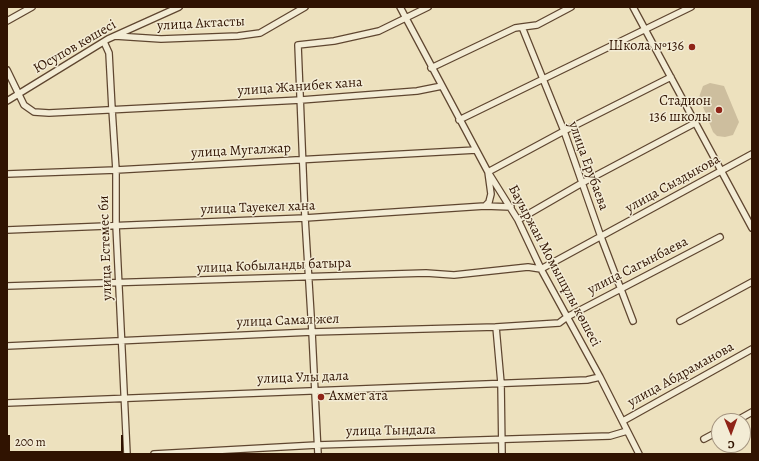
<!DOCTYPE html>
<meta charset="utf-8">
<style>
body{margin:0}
#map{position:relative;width:759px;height:461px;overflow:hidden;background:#ede1be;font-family:Alegreya,serif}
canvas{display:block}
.frame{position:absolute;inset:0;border:8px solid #301301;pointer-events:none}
.north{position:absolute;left:711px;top:413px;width:40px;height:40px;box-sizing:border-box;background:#f3ecd5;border:1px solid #a59580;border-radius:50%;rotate:179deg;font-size:11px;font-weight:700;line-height:16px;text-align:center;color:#301301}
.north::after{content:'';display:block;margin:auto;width:14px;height:18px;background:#8f2418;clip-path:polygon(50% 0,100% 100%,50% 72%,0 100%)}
.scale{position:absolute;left:8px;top:435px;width:115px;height:18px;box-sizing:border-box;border:2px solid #301301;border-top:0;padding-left:5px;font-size:12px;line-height:14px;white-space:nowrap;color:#301301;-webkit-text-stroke:3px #f3ecd5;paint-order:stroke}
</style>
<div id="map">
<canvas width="759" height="461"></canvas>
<div class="frame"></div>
<div class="north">С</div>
<div class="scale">200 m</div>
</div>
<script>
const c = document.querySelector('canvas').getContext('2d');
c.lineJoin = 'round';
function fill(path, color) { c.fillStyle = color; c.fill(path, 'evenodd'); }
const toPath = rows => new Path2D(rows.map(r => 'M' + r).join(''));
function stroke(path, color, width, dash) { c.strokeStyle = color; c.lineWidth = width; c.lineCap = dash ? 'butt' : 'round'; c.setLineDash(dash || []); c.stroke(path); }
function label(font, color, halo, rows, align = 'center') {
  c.font = font + ' Alegreya,serif'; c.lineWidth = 3; c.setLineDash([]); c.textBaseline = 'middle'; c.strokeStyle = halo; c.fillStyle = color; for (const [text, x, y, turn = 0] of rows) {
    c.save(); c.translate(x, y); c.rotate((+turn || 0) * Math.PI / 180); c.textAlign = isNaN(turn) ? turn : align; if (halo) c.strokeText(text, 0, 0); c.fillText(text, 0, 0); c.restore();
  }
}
fill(toPath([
 [710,83,724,86,739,122,733,135,725,137,717,136,713,132,699,97,703,86]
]), '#cdbe9e');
const minor = toPath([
 [400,7,488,172,518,220,542,271,600,377,639,454],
 [633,7,752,228],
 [7,21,32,7],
 [522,27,537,25,571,7],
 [115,36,161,39,238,36,260,33,305,7],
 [104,42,109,53,112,109,116,170,116,225,127,454],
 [431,68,515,28,522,27,564,131,601,237,633,321],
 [7,70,24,105,34,112,49,113,301,100,417,91,442,86],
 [7,101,108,39,179,7],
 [459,120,691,7],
 [7,174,116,170,476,150],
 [485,206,489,202,491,194,488,172,564,131,671,77],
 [518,220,582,183,695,123],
 [7,230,305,218,485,206,511,207],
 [7,286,426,273,454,275,528,267,541,269,752,154],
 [680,321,752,282],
 [496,327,501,383,502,454],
 [7,346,312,332,496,327,559,323,567,317,720,237],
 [7,403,587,380,600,377],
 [623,421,752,349],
 [736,421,752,412],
 [704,439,719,431],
 [154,454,317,445,610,436,627,431],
 [318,454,312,332,305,218,298,45,334,41,379,31,428,7]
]);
stroke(minor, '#5f4630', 8);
stroke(minor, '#f3ecd5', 5.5);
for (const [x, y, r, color] of [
 [692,47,4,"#8f2418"],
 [719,110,4,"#8f2418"],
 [321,397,4,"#8f2418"]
]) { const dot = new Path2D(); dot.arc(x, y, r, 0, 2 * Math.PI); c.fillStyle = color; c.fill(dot); stroke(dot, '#f3ecd5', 1.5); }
label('14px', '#301301', '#f3ecd5', [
 ["улица Актасты",201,24,-3],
 ["Юсупов көшесі",75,47,-30],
 ["улица Жанибек хана",300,87,-4],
 ["улица Мугалжар",241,151,-3],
 ["улица Ерубаева",588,166,70],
 ["улица Сыздыкова",673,184,-29],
 ["улица Тауекел хана",258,208,-2],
 ["улица Естемес би",106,248,-92],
 ["улица Кобыланды батыра",274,266,-2],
 ["Бауыржан Момышұлы көшесі",554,266,62],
 ["улица Сагынбаева",638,266,-27],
 ["улица Самал жел",288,321,-2],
 ["улица Абдраманова",681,375,-29],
 ["улица Улы дала",303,378,-2],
 ["улица Тындала",391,431,-1]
]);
label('14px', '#301301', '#f3ecd5', [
 ["Школа №136",684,47],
 ["Стадион",711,102],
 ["136 школы",711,118],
 ["Ахмет ата",329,397,"left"]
], 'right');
</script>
